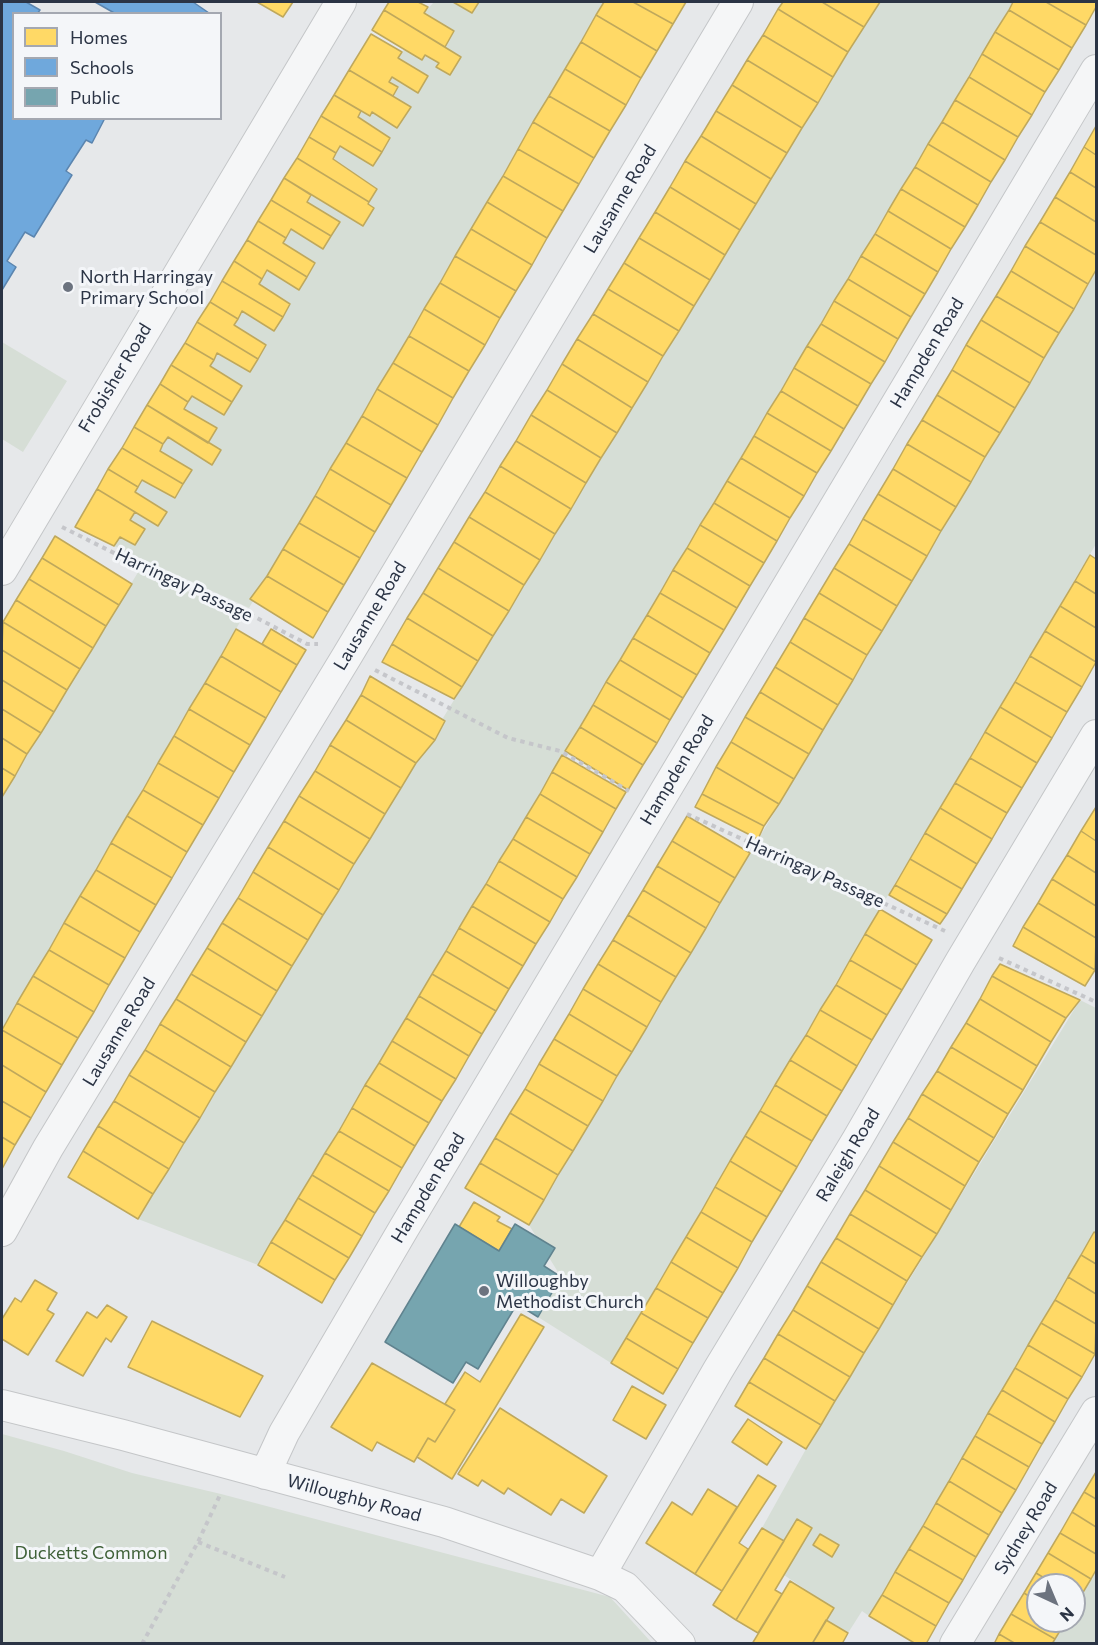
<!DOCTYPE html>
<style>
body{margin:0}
#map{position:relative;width:1098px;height:1645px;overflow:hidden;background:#e6e8ea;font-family:Commissioner,sans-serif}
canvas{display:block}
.frame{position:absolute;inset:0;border:3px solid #2b3445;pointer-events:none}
.legend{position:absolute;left:12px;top:12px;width:210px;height:108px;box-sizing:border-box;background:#f4f6f9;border:2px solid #a4a8b1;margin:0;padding:8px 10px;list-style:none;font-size:18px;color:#2b3445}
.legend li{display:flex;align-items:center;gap:12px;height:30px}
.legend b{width:30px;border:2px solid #a4a8b1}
.north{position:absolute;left:1026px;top:1573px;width:60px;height:60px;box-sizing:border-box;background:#f4f6f9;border:2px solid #a4a8b1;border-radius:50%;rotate:136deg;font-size:16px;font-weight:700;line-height:24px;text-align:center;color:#2b3445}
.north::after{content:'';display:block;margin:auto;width:21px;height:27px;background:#6c737f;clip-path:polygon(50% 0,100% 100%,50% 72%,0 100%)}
</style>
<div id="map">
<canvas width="1098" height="1645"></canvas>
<div class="frame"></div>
<ul class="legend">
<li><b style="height:16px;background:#ffd966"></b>Homes</li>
<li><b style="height:16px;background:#6fa8dc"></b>Schools</li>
<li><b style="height:16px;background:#76a5af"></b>Public</li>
</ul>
<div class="north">N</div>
</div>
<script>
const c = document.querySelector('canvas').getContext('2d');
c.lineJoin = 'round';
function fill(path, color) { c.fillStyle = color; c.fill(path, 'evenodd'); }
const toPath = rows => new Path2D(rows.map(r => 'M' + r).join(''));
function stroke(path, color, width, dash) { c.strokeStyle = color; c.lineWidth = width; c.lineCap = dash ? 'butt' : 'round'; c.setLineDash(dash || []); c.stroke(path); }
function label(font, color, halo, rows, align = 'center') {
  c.font = font + ' Commissioner,sans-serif'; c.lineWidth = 6; c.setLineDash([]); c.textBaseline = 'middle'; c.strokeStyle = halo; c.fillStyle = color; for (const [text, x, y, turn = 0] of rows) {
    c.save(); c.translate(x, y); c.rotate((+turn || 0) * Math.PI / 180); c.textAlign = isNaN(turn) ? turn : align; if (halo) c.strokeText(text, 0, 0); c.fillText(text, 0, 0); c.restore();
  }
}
fill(toPath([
 [434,2,453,2,471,13,479,2,604,2,249,608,114,546,120,537,135,545,145,529,130,520,135,512,158,526,166,512,135,492,142,480,175,498,191,470,160,451,168,437,212,465,221,451,208,443,216,428,184,409,192,396,225,414,242,386,210,366,217,353,250,372,266,345,234,325,242,311,274,331,290,305,259,284,267,270,299,290,315,264,283,243,291,229,323,249,340,222,307,202,311,195,363,225,374,208,368,204,377,189,333,159,340,146,373,166,358,117,361,111,369,116,372,112,397,128,410,107,393,96,398,87,389,82,392,77,418,93,428,76,398,58,404,49,422,60,425,55,439,63,437,67,450,75,461,57,445,47,454,31,424,13],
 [879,2,1013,2,258,1265,138,1219],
 [1096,271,1096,544,611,1363,538,1317,561,1277,529,1225],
 [2,342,67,381,23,452,2,439],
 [140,569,243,617,2,1030,2,796],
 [1080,1000,1096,1008,1096,1236,869,1616,862,1611,848,1633,826,1620,833,1608,784,1575,812,1528,797,1519,784,1541,762,1528,806,1449],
 [2,1434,64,1451,132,1473,221,1494,610,1597,652,1643,2,1643],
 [1096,1570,1096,1643,1052,1644,1066,1621,1074,1621,1074,1607]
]), '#d6ded6');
const homes = toPath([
 [257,2,293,2,283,17,257,2],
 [389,2,418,2,428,7,424,13,454,31,445,47,384,10,389,2],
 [453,2,479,2,472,13,453,2],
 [604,2,633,2,673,24,657,51,596,15,604,2],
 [633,2,686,2,673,24,633,2],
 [783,2,822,2,864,27,848,52,778,9,783,2],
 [822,2,880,2,864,27,822,2],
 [1013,2,1046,2,1086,25,1072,48,1009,10,1013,2],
 [1046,2,1096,2,1096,7,1086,25,1046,2],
 [778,9,848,52,833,77,763,35,778,9],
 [384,10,461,57,450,75,436,67,439,63,425,55,422,60,372,30,384,10],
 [1009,10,1072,48,1059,70,995,32,1009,10],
 [596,15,657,51,641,78,581,42,596,15],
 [995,32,1059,70,1045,92,982,54,995,32],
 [371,34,402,52,398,58,428,76,418,93,392,77,389,82,398,87,393,96,349,70,371,34],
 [763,35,833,77,818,103,747,60,763,35],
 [581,42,641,78,626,105,565,69,581,42],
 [982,54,1045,92,1032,115,969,77,982,54],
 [747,60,818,103,802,128,732,85,747,60],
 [565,69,626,105,610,131,549,96,565,69],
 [349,70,411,107,397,128,372,112,370,116,334,95,349,70],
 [969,77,1032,115,1018,137,955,100,969,77],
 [732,85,802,128,787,153,716,111,732,85],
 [334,95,361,111,358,117,390,138,382,152,321,116,334,95],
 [549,96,610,131,594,158,533,122,549,96],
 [955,100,1018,137,1005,160,942,122,955,100],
 [716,111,787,153,771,179,701,136,716,111],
 [321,116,382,152,373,166,340,146,336,153,309,137,321,116],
 [533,122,594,158,579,184,518,149,533,122],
 [942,122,1005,160,991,182,928,144,942,122],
 [1096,126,1096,155,1084,147,1096,126],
 [701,136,771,179,756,204,685,161,701,136],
 [309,137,336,153,333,159,377,189,369,202,297,158,309,137],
 [928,144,991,182,978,205,915,167,928,144],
 [1084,147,1096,155,1096,188,1070,172,1084,147],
 [518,149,579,184,563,211,503,176,518,149],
 [297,158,369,202,368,204,374,208,363,226,284,178,297,158],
 [685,161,756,204,740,230,670,187,685,161],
 [915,167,978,205,965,227,901,189,915,167],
 [1070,172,1096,188,1096,222,1055,197,1070,172],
 [503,176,563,211,547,238,487,202,503,176],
 [284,178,311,195,307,202,340,222,331,236,271,200,284,178],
 [670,187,740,230,725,255,655,212,670,187],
 [901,189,965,227,951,249,888,211,901,189],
 [1055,197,1096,222,1096,255,1040,222,1055,197],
 [271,200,331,236,323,249,291,229,286,238,258,221,271,200],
 [487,202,547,238,532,265,471,229,487,202],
 [888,211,951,249,938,272,875,234,888,211],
 [655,212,725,255,710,280,639,238,655,212],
 [258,221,286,238,283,243,315,263,307,277,247,240,258,221],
 [1040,222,1096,255,1096,270,1088,284,1025,246,1040,222],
 [471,229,532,265,516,291,455,256,471,229],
 [875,234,938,272,925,294,861,256,875,234],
 [639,238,710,280,694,306,624,263,639,238],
 [247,240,307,277,299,290,267,270,262,279,234,261,247,240],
 [1025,246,1088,284,1074,309,1011,271,1025,246],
 [455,256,516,291,500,318,440,283,455,256],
 [861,256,925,294,911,317,848,279,861,256],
 [234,261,262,279,259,284,290,304,283,317,222,281,234,261],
 [624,263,694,306,679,331,608,289,624,263],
 [1011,271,1074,309,1059,333,996,296,1011,271],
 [848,279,911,317,898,339,834,301,848,279],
 [222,281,283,317,274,331,242,311,238,319,210,302,222,281],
 [440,283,500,318,485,345,424,309,440,283],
 [608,289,679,331,663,356,593,314,608,289],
 [996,296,1059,333,1044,358,981,320,996,296],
 [834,301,898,339,885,362,821,324,834,301],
 [210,302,238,319,234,325,266,345,258,359,197,322,210,302],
 [424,309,485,345,469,371,409,336,424,309],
 [593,314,663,356,648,382,577,339,593,314],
 [981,320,1044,358,1030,383,966,345,981,320],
 [197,322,258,359,250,372,217,353,214,360,185,343,197,322],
 [821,324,885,362,871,384,807,346,821,324],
 [409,336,469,371,453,398,393,363,409,336],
 [577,339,648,382,632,408,562,364,577,339],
 [185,343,214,360,210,366,242,386,232,402,171,365,185,343],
 [966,345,1030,383,1015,408,952,370,966,345],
 [807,346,871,384,858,406,794,368,807,346],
 [393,363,453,398,438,425,377,389,393,363],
 [562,364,632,408,617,433,547,390,562,364],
 [171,365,232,402,224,415,192,396,188,402,160,384,171,365],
 [794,368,858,406,844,429,781,391,794,368],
 [952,370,1015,408,1000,433,937,395,952,370],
 [160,384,188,402,184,409,217,428,208,443,147,405,160,384],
 [377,389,438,425,422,452,362,416,377,389],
 [547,390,617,433,601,458,531,415,547,390],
 [781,391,844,429,831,451,767,413,781,391],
 [937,395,1000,433,985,457,922,420,937,395],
 [147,405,221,450,212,465,168,437,163,444,134,427,147,405],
 [767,413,831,451,817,473,754,436,767,413],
 [531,415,601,458,586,483,516,441,531,415],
 [362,416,422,452,407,478,346,443,362,416],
 [922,420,985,457,971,482,907,444,922,420],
 [134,427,163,444,160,451,192,470,183,484,122,448,134,427],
 [754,436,817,473,804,496,741,458,754,436],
 [516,441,586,483,571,509,500,466,516,441],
 [346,443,407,478,391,505,330,469,346,443],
 [907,444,971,482,956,507,893,469,907,444],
 [122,448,183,484,175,498,142,480,138,487,108,469,122,448],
 [741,458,804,496,790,518,727,481,741,458],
 [500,466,571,509,555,534,485,492,500,466],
 [108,469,138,487,135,492,167,512,158,526,97,489,108,469],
 [330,469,391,505,375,532,315,496,330,469],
 [893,469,956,507,941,531,878,494,893,469],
 [727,481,790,518,777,541,714,503,727,481],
 [97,489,135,512,130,520,145,529,135,545,120,537,114,546,75,527,97,489],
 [485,492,555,534,540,560,469,517,485,492],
 [878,494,941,531,927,556,863,519,878,494],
 [315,496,375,532,360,558,299,523,315,496],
 [714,503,777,541,764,563,700,525,714,503],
 [469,517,540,560,524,585,454,542,469,517],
 [863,519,927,556,912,581,849,544,863,519],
 [299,523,360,558,344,585,283,549,299,523],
 [700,525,764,563,750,586,687,548,700,525],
 [55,536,132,584,119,605,42,558,55,536],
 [454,542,524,585,509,611,438,568,454,542],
 [849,544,912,581,897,606,834,568,849,544],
 [687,548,750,586,737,608,673,570,687,548],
 [283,549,344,585,328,612,267,576,283,549],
 [1090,555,1096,559,1096,594,1075,581,1090,555],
 [42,558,119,605,106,626,29,579,42,558],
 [438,568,509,611,493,636,423,593,438,568],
 [834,568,897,606,882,631,819,593,834,568],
 [673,570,737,608,724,630,660,593,673,570],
 [267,576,328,612,313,638,250,599,267,576],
 [29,579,106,626,93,648,16,600,29,579],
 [1075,581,1096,594,1096,628,1060,606,1075,581],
 [423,593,493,636,478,661,407,618,423,593],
 [660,593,724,630,710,653,647,615,660,593],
 [819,593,882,631,867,655,804,618,819,593],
 [16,600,93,648,80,669,3,622,16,600],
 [1060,606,1096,628,1096,662,1045,631,1060,606],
 [647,615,710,653,697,675,633,638,647,615],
 [407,618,478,661,462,687,392,644,407,618],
 [804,618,867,655,853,680,790,642,804,618],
 [3,622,80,669,67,690,2,650,3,622],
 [236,629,297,665,281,692,221,656,236,629],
 [271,629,306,650,297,665,262,644,271,629],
 [1045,631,1096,662,1082,687,1030,656,1045,631],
 [633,638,697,675,683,698,620,660,633,638],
 [790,642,853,680,838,705,775,667,790,642],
 [392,644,462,687,454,699,382,662,392,644],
 [2,650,67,690,54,712,2,680,2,650],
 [221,656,281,692,266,718,205,683,221,656],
 [1030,656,1082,687,1067,712,1015,682,1030,656],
 [620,660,683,698,670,720,606,682,620,660],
 [775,667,838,705,823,730,760,692,775,667],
 [370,676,445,721,435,740,361,695,370,676],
 [2,680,54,712,41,733,2,709,2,680],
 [606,682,670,720,657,743,593,705,606,682],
 [1015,682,1067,712,1052,738,1000,707,1015,682],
 [205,683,266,718,250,745,189,709,205,683],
 [760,692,823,730,809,754,745,717,760,692],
 [361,695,435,740,416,763,346,720,361,695],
 [593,705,657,743,643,765,580,727,593,705],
 [1000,707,1052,738,1037,763,985,732,1000,707],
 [2,709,41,733,27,754,2,738,2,709],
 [189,709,250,745,234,772,174,736,189,709],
 [745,717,809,754,794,779,731,742,745,717],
 [346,720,416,763,401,788,330,745,346,720],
 [580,727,643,765,628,790,565,751,580,727],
 [985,732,1037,763,1022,788,970,758,985,732],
 [174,736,234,772,219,798,158,763,174,736],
 [2,738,27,754,15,776,2,768,2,738],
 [731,742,794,779,779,804,716,767,731,742],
 [330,745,401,788,385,814,315,771,330,745],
 [562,755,626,792,616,809,552,772,562,755],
 [970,758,1022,788,1007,813,955,783,970,758],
 [158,763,219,798,203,825,143,790,158,763],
 [716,767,779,804,764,826,702,794,716,767],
 [2,768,15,776,2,797,2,768],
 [315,771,385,814,370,839,299,796,315,771],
 [552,772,616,809,603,832,540,794,552,772],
 [955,783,1007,813,992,839,940,808,955,783],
 [143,790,203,825,187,852,127,816,143,790],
 [540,794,603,832,590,854,526,817,540,794],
 [702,794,764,826,758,839,695,807,702,794],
 [299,796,370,839,354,864,284,821,299,796],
 [1096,807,1096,841,1081,831,1096,807],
 [940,808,992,839,977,864,925,833,940,808],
 [127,816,187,852,172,878,111,843,127,816],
 [687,816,750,853,735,878,672,841,687,816],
 [526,817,590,854,577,877,513,839,526,817],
 [284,821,354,864,339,890,268,847,284,821],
 [1081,831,1096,841,1096,873,1067,855,1081,831],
 [925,833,977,864,962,889,910,859,925,833],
 [513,839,577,877,563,899,499,861,513,839],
 [672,841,735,878,720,903,657,866,672,841],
 [111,843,172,878,156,905,96,870,111,843],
 [268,847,339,890,323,915,253,872,268,847],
 [1067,855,1096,873,1096,906,1052,879,1067,855],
 [910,859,962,889,947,914,895,885,910,859],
 [499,861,563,899,550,922,486,884,499,861],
 [657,866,720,903,706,928,643,890,657,866],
 [96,870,156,905,140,932,80,896,96,870],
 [253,872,323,915,308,940,238,898,253,872],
 [1052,879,1096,906,1096,938,1038,903,1052,879],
 [486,884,550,922,536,944,472,906,486,884],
 [895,885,947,914,940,924,889,895,895,885],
 [643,890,706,928,691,953,628,915,643,890],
 [80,896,140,932,125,958,64,923,80,896],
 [238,898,308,940,292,966,222,923,238,898],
 [1038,903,1096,938,1095,970,1023,927,1038,903],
 [472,906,536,944,523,966,459,928,472,906],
 [880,909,932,940,917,965,865,934,880,909],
 [628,915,691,953,676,977,613,940,628,915],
 [64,923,125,958,109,985,49,950,64,923],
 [222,923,292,966,277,991,207,948,222,923],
 [1023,927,1095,970,1085,986,1013,946,1023,927],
 [459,928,523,966,509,989,446,951,459,928],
 [865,934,917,965,902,990,850,960,865,934],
 [613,940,676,977,661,1002,598,964,613,940],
 [207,948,277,991,262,1016,191,974,207,948],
 [49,950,109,985,94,1012,33,976,49,950],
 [446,951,509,989,496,1011,432,974,446,951],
 [850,960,902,990,887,1015,836,985,850,960],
 [598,964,661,1002,647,1027,583,989,598,964],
 [1000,964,1080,1000,1066,1018,992,976,1000,964],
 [191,974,262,1016,246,1042,176,999,191,974],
 [432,974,496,1011,482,1034,419,996,432,974],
 [33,976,94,1012,78,1038,17,1003,33,976],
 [992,976,1066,1018,1051,1042,980,999,992,976],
 [836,985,887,1015,872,1040,820,1010,836,985],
 [583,989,647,1027,632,1052,569,1014,583,989],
 [419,996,482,1034,469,1056,406,1018,419,996],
 [176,999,246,1042,231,1067,160,1024,176,999],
 [980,999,1051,1042,1037,1066,966,1023,980,999],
 [17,1003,78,1038,62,1065,2,1030,17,1003],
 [820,1010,872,1040,857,1066,806,1035,820,1010],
 [569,1014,632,1052,617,1076,554,1039,569,1014],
 [406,1018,469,1056,456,1079,392,1041,406,1018],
 [966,1023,1037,1066,1023,1090,951,1047,966,1023],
 [160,1024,231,1067,215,1092,145,1050,160,1024],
 [2,1030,62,1065,46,1092,2,1065,2,1030],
 [806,1035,857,1066,842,1091,790,1060,806,1035],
 [554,1039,617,1076,603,1101,539,1064,554,1039],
 [392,1041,456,1079,442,1101,379,1063,392,1041],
 [951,1047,1023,1090,1008,1114,937,1071,951,1047],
 [145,1050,215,1092,200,1118,129,1075,145,1050],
 [790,1060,842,1091,827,1116,775,1085,790,1060],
 [379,1063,442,1101,429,1123,365,1085,379,1063],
 [539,1064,603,1101,588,1126,525,1089,539,1064],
 [2,1065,46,1092,31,1118,2,1101,2,1065],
 [937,1071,1008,1114,994,1138,922,1094,937,1071],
 [129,1075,200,1118,184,1143,114,1101,129,1075],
 [365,1085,429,1123,415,1146,352,1108,365,1085],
 [775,1085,827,1116,812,1141,760,1111,775,1085],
 [525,1089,588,1126,573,1151,510,1113,525,1089],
 [922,1094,994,1138,979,1162,908,1118,922,1094],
 [2,1101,31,1118,15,1145,2,1137,2,1101],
 [114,1101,184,1143,169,1169,98,1126,114,1101],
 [352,1108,415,1146,402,1168,339,1131,352,1108],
 [760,1111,812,1141,797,1167,745,1136,760,1111],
 [510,1113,573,1151,558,1175,495,1138,510,1113],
 [908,1118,979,1162,965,1186,893,1142,908,1118],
 [98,1126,169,1169,153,1194,83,1151,98,1126],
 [339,1131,402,1168,389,1191,325,1153,339,1131],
 [745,1136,797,1167,782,1192,730,1161,745,1136],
 [2,1137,15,1145,2,1169,2,1137],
 [495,1138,558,1175,544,1200,480,1163,495,1138],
 [893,1142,965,1186,951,1210,879,1166,893,1142],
 [83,1151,153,1194,138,1219,68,1177,83,1151],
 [325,1153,389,1191,375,1213,312,1175,325,1153],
 [730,1161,782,1192,767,1217,715,1187,730,1161],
 [480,1163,544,1200,529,1225,465,1188,480,1163],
 [879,1166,951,1210,937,1234,865,1190,879,1166],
 [312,1175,375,1213,362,1236,298,1198,312,1175],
 [715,1187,767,1217,752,1242,701,1212,715,1187],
 [865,1190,937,1234,922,1257,850,1214,865,1190],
 [298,1198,362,1236,349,1258,285,1220,298,1198],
 [474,1202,500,1217,497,1221,512,1229,499,1251,459,1227,474,1202],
 [701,1212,752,1242,738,1268,686,1237,701,1212],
 [850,1214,922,1257,907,1281,836,1238,850,1214],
 [285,1220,349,1258,335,1280,271,1242,285,1220],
 [1094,1232,1096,1233,1096,1264,1081,1255,1094,1232],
 [686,1237,738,1268,723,1293,671,1262,686,1237],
 [836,1238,907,1281,893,1305,821,1262,836,1238],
 [271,1242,335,1280,322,1303,258,1265,271,1242],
 [1081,1255,1096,1264,1096,1294,1068,1277,1081,1255],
 [671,1262,723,1293,708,1318,656,1288,671,1262],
 [821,1262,893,1305,879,1329,807,1286,821,1262],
 [1068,1277,1096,1294,1096,1324,1055,1300,1068,1277],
 [35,1280,57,1293,47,1310,54,1314,28,1355,2,1339,2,1319,15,1298,21,1302,35,1280],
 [807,1286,879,1329,864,1353,793,1310,807,1286],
 [656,1288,708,1318,693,1343,641,1313,656,1288],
 [1055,1300,1096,1324,1095,1354,1041,1323,1055,1300],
 [107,1305,127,1317,111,1342,106,1338,83,1376,56,1361,87,1312,97,1318,107,1305],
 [793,1310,864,1353,850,1377,778,1334,793,1310],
 [641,1313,693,1343,678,1369,626,1338,641,1313],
 [521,1314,544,1327,452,1479,417,1457,428,1438,435,1442,455,1410,445,1404,465,1372,480,1382,521,1314],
 [152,1321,263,1376,240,1417,128,1367,152,1321],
 [1041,1323,1095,1354,1082,1377,1028,1345,1041,1323],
 [778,1334,850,1377,835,1401,764,1358,778,1334],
 [626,1338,678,1369,663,1394,611,1363,626,1338],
 [1028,1345,1082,1377,1068,1399,1015,1368,1028,1345],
 [764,1358,835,1401,821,1425,749,1382,764,1358],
 [372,1363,455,1410,435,1442,428,1438,414,1462,377,1442,372,1451,331,1427,372,1363],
 [1015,1368,1068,1399,1055,1422,1002,1390,1015,1368],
 [749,1382,821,1425,806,1449,735,1406,749,1382],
 [632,1386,666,1405,646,1439,613,1420,632,1386],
 [1002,1390,1055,1422,1042,1444,988,1413,1002,1390],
 [500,1408,607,1476,584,1513,561,1499,551,1515,508,1488,504,1494,482,1480,478,1486,458,1474,500,1408],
 [988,1413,1042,1444,1029,1467,975,1436,988,1413],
 [748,1419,782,1442,767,1465,732,1442,748,1419],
 [975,1436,1029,1467,1016,1490,962,1458,975,1436],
 [962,1458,1016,1490,1002,1513,949,1481,962,1458],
 [1096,1472,1096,1499,1084,1492,1096,1472],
 [758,1475,776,1486,739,1543,748,1549,722,1591,695,1574,758,1475],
 [949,1481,1002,1513,989,1535,936,1503,949,1481],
 [708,1489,737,1507,695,1574,646,1543,672,1502,692,1515,708,1489],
 [1084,1492,1096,1499,1096,1527,1072,1512,1084,1492],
 [936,1503,989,1535,976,1557,923,1526,936,1503],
 [1072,1512,1096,1527,1096,1554,1060,1533,1072,1512],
 [797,1519,812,1528,775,1590,782,1594,758,1633,736,1620,797,1519],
 [923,1526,976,1557,963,1580,909,1549,923,1526],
 [762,1528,784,1541,736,1620,713,1605,762,1528],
 [1060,1533,1096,1554,1096,1570,1091,1579,1048,1553,1060,1533],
 [820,1534,839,1545,832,1557,813,1545,820,1534],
 [909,1549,963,1580,949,1603,895,1572,909,1549],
 [1048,1553,1091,1579,1079,1599,1074,1596,1074,1585,1056,1585,1036,1573,1048,1553],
 [895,1572,949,1603,936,1626,882,1595,895,1572],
 [1036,1573,1056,1585,1038,1585,1038,1602,1024,1593,1036,1573],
 [790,1581,834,1608,812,1644,752,1644,790,1581],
 [1024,1593,1038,1602,1038,1621,1066,1621,1055,1639,1011,1614,1024,1593],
 [882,1595,936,1626,926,1644,916,1644,869,1616,882,1595],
 [1011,1614,1055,1639,1052,1644,1016,1644,999,1634,1011,1614],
 [826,1620,848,1633,842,1644,812,1644,826,1620],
 [999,1634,1016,1644,994,1644,999,1634]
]);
fill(homes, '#ffd966');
stroke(homes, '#bfa85c', 1.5);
const schools = toPath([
 [2,2,26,2,40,10,37,14,14,14,14,118,105,118,92,143,86,140,66,171,72,175,34,237,25,232,7,261,16,267,2,290,2,2],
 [95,2,193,2,209,13,116,14,95,2]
]);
fill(schools, '#6fa8dc');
stroke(schools, '#5b85af', 1.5);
const public = toPath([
 [455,1224,499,1251,515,1224,555,1248,544,1266,561,1277,538,1317,517,1304,478,1369,466,1362,453,1383,385,1342,455,1224]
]);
fill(public, '#76a5af');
stroke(public, '#60838f', 1.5);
const minor = toPath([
 [2,570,341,2],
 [2,1231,48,1148,347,656,738,2],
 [2,1405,123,1435,444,1522,600,1575,625,1587,680,1644],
 [265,1474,284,1433,404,1228,1096,70],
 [600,1575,718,1370,857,1140,960,962,1096,735],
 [955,1644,1096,1412]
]);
stroke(minor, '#c4c6c8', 32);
stroke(toPath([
 [62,527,146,569,228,603,307,644,318,644],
 [375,670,508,738,560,751,629,791],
 [687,814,945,931],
 [999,958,1096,1002],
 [198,1542,285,1577],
 [142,1644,198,1542,221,1493]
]), '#c5c6ca', 4, [4.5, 4.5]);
stroke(minor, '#f5f6f7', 30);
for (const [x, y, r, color] of [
 [68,287,6,"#6c737f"],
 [484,1291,6,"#6c737f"]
]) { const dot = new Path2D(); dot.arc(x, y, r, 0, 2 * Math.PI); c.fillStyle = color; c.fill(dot); stroke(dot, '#f4f6f9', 2); }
label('18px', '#2b3445', '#f4f6f9', [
 ["Lausanne Road",620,199,-59],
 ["Hampden Road",927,353,-59],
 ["Frobisher Road",115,378,-59],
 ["Harringay Passage",184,585,25],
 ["Lausanne Road",370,616,-59],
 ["Hampden Road",677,770,-59],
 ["Harringay Passage",815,872,24],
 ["Lausanne Road",119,1032,-59],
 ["Raleigh Road",848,1155,-59],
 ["Hampden Road",428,1188,-59],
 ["Willoughby Road",354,1498,15],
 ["Sydney Road",1026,1528,-59]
]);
label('18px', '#2b3445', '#f4f6f9', [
 ["North Harringay",80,277],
 ["Primary School",80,298],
 ["Willoughby",496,1281],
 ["Methodist Church",496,1302]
], 'left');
label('18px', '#3f6138', '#f4f6f9', [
 ["Ducketts Common",91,1553]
]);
</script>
